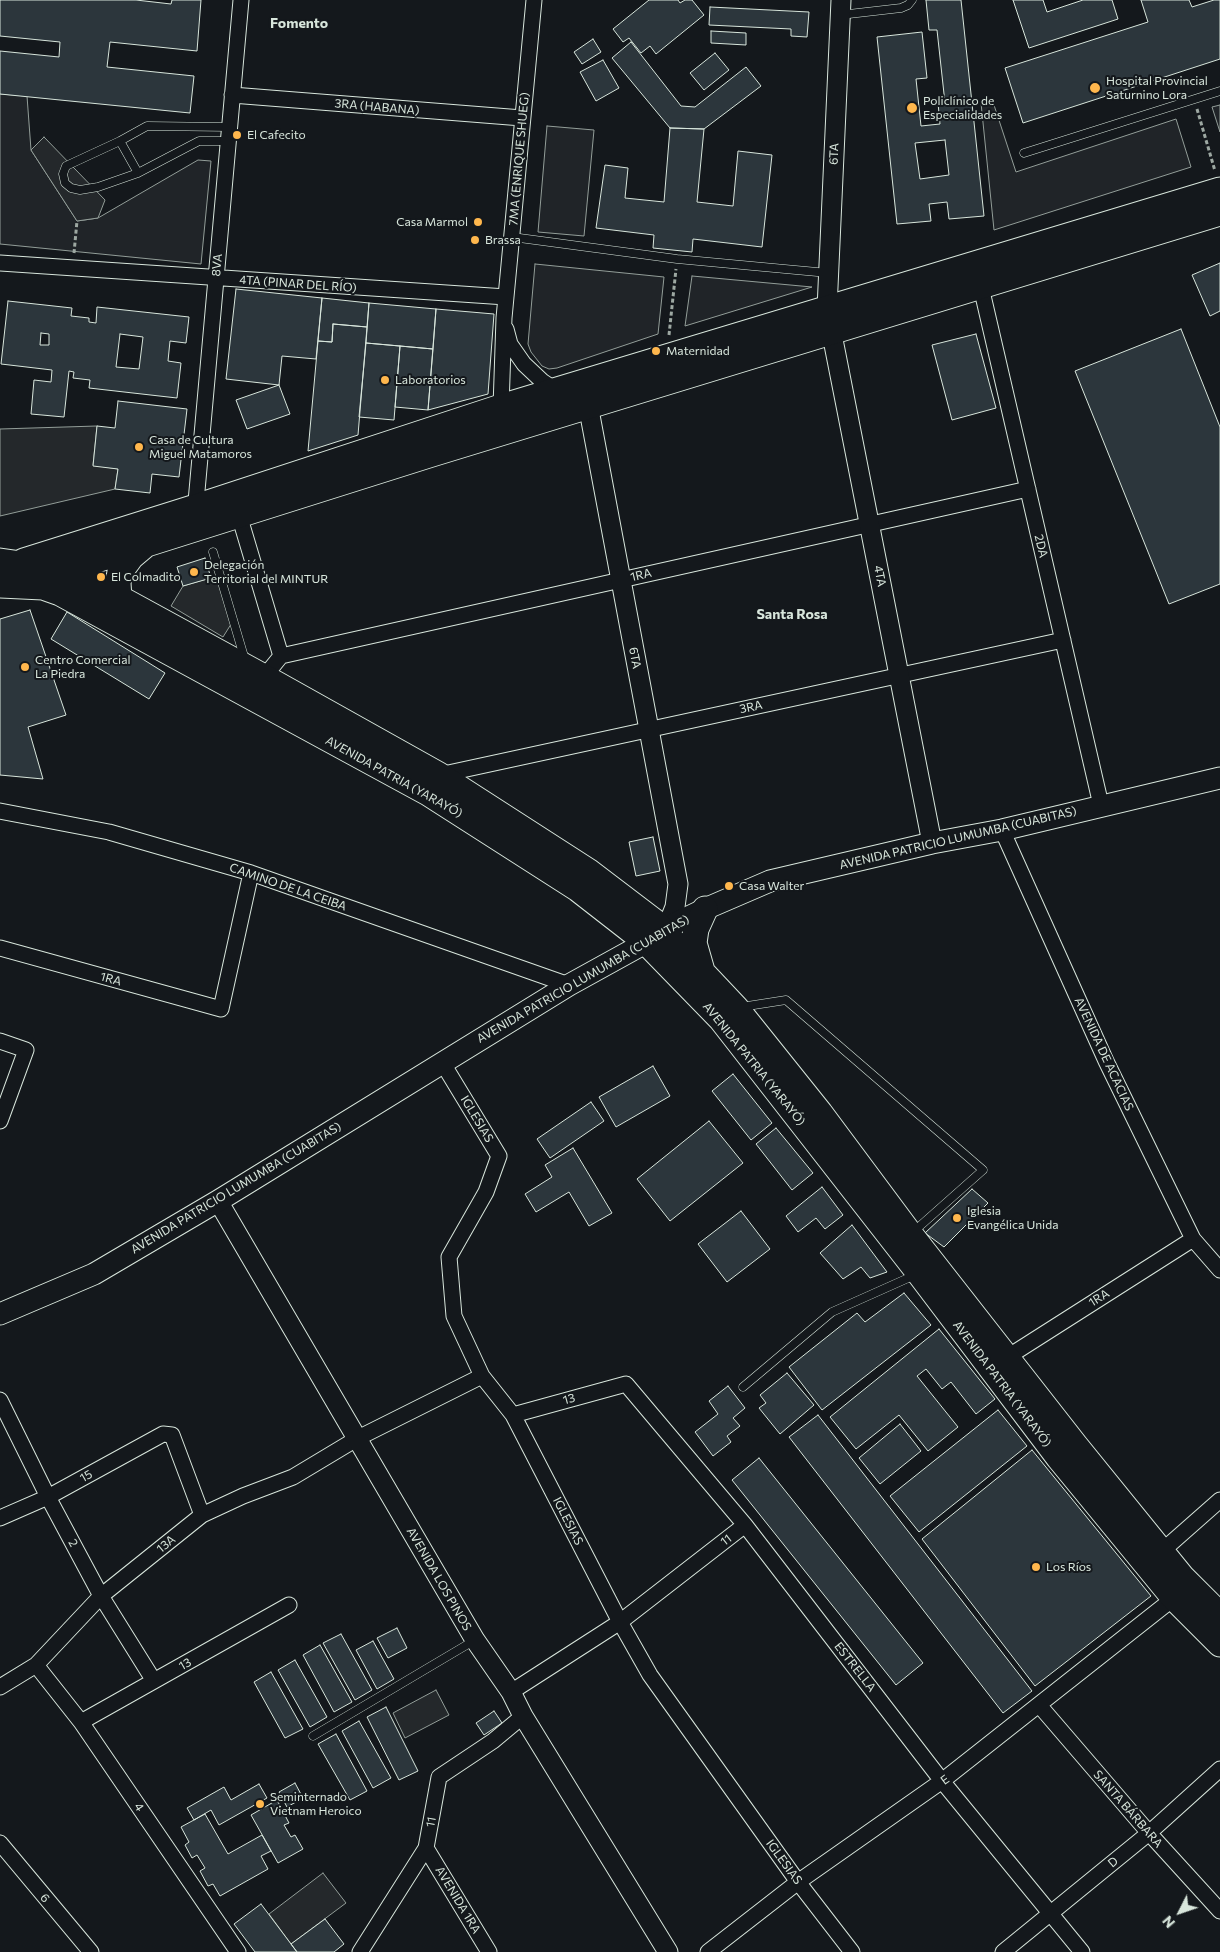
<!DOCTYPE html>
<meta charset="utf-8">
<style>
body{margin:0}
#map{position:relative;width:1220px;height:1952px;overflow:hidden;background:#14181c;font-family:Commissioner,sans-serif}
canvas{display:block}
.north{position:absolute;left:1155px;top:1887px;width:50px;height:50px;-webkit-text-stroke:4px #14181c;paint-order:stroke;rotate:229deg;font-size:14px;font-weight:700;line-height:20px;text-align:center;color:#d8e6dc}
.north::after{content:'';display:block;margin:auto;width:18px;height:22px;background:#d8e6dc;clip-path:polygon(50% 0,100% 100%,50% 72%,0 100%)}
</style>
<div id="map">
<canvas width="1220" height="1952"></canvas>
<div class="north">N</div>
</div>
<script>
const c = document.querySelector('canvas').getContext('2d');
c.lineJoin = 'round';
function fill(path, color) { c.fillStyle = color; c.fill(path, 'evenodd'); }
const toPath = rows => new Path2D(rows.map(r => 'M' + r).join(''));
function stroke(path, color, width, dash) { c.strokeStyle = color; c.lineWidth = width; c.lineCap = dash ? 'butt' : 'round'; c.setLineDash(dash || []); c.stroke(path); }
function label(font, color, halo, rows, align = 'center') {
  c.font = font + ' Commissioner,sans-serif'; c.lineWidth = 4; c.setLineDash([]); c.textBaseline = 'middle'; c.strokeStyle = halo; c.fillStyle = color; for (const [text, x, y, turn = 0] of rows) {
    c.save(); c.translate(x, y); c.rotate((+turn || 0) * Math.PI / 180); c.textAlign = isNaN(turn) ? turn : align; if (halo) c.strokeText(text, 0, 0); c.fillText(text, 0, 0); c.restore();
  }
}
const green = toPath([
 [0,94,27,96,31,150,77,221,98,218,198,160,211,161,201,264,0,244,0,94],
 [993,102,1016,172,1176,119,1191,167,994,230,981,103,993,102],
 [1220,105,1220,132,1212,107,1220,105],
 [547,126,594,130,584,236,538,232,547,126],
 [535,264,664,277,658,334,557,368,549,369,542,366,531,352,528,344,535,264],
 [692,276,812,287,685,326,692,276]
]);
fill(green, '#202428');
stroke(green, '#939e99', 1);
const parking = toPath([
 [44,137,105,200,98,218,77,221,31,150,44,137],
 [97,426,93,465,118,469,115,489,0,516,0,429,97,426],
 [220,575,233,621,223,637,171,606,183,586,220,575],
 [436,1690,449,1715,405,1738,393,1713,436,1690],
 [323,1873,346,1903,291,1944,269,1914,323,1873]
]);
fill(parking, '#24282b');
stroke(parking, '#939e99', 1);
const building = toPath([
 [0,0,136,0,171,4,172,0,201,0,197,51,110,42,107,67,194,76,190,113,0,94,0,51,59,57,60,42,0,36,0,0],
 [649,0,678,0,680,3,685,0,692,0,704,15,656,54,650,46,641,53,629,38,623,42,613,29,649,0],
 [926,0,961,0,984,216,949,219,947,202,929,204,931,221,897,224,877,37,922,32,927,78,916,79,921,126,940,124,938,103,945,103,937,30,929,30,926,0],
 [945,140,949,175,920,179,915,143,945,140],
 [1013,0,1043,0,1047,12,1083,0,1112,0,1118,19,1029,48,1013,0],
 [1141,0,1189,0,1192,7,1214,0,1220,0,1220,59,1023,123,1005,68,1148,22,1141,0],
 [710,7,809,12,807,37,791,36,791,29,709,25,710,7],
 [711,31,746,33,746,45,711,43,711,31],
 [593,39,601,52,582,64,574,52,593,39],
 [631,42,681,106,695,107,746,67,761,86,704,129,670,128,612,58,631,42],
 [715,53,729,70,704,90,690,73,715,53],
 [603,60,619,88,596,101,580,72,603,60],
 [670,128,704,129,697,202,733,206,738,151,772,155,762,247,693,239,692,252,653,248,654,235,596,228,605,165,628,168,625,198,664,202,670,128],
 [1220,263,1220,311,1210,316,1192,275,1220,263],
 [236,289,322,298,316,359,282,356,279,385,226,379,236,289],
 [322,298,369,303,367,327,333,324,332,342,318,341,322,298],
 [8,301,72,308,71,316,89,318,89,322,96,323,97,307,189,317,186,343,170,341,168,361,181,363,177,398,89,388,90,380,73,378,74,372,69,371,64,417,31,414,34,380,51,382,52,370,1,364,8,301],
 [41,333,49,334,49,345,40,345,41,333],
 [120,334,143,337,139,369,116,367,120,334],
 [369,303,436,309,433,349,366,343,369,303],
 [436,309,494,314,488,394,428,410,436,309],
 [333,324,367,327,358,435,308,451,318,341,332,342,333,324],
 [1181,329,1220,427,1220,584,1169,604,1075,371,1181,329],
 [976,334,996,408,952,420,932,345,976,334],
 [366,343,400,346,394,420,359,417,366,343],
 [400,346,433,349,428,410,395,407,400,346],
 [279,385,290,414,247,429,236,400,279,385],
 [118,401,187,409,179,477,152,474,150,493,115,489,118,469,93,466,97,426,115,428,118,401],
 [205,558,211,578,183,586,177,567,205,558],
 [30,610,66,715,28,727,43,779,0,775,0,619,30,610],
 [67,612,165,673,149,699,51,639,67,612],
 [653,837,660,871,636,876,629,842,653,837],
 [653,1066,670,1096,616,1127,599,1097,653,1066],
 [733,1074,772,1123,751,1140,712,1091,733,1074],
 [591,1102,604,1121,550,1158,537,1139,591,1102],
 [709,1121,743,1163,670,1221,637,1179,709,1121],
 [776,1128,813,1173,792,1190,756,1144,776,1128],
 [573,1148,612,1213,589,1226,569,1192,536,1212,525,1194,552,1177,545,1165,573,1148],
 [822,1187,843,1215,825,1229,816,1218,798,1232,786,1216,822,1187],
 [972,1189,988,1203,944,1247,925,1233,972,1189],
 [741,1211,770,1249,727,1282,698,1244,741,1211],
 [852,1225,887,1272,870,1278,861,1267,843,1279,820,1253,852,1225],
 [904,1293,931,1325,822,1410,789,1367,857,1313,865,1322,904,1293],
 [939,1329,995,1399,976,1414,951,1382,942,1389,926,1369,917,1376,958,1427,928,1451,899,1415,856,1449,830,1417,939,1329],
 [787,1373,814,1405,780,1434,759,1408,766,1403,760,1395,787,1373],
 [728,1386,745,1408,733,1418,740,1426,727,1436,731,1442,713,1456,695,1432,718,1414,709,1401,728,1386],
 [998,1410,1027,1446,919,1532,890,1496,998,1410],
 [818,1415,1032,1691,1003,1713,789,1437,818,1415],
 [900,1424,921,1451,880,1484,859,1458,900,1424],
 [1032,1450,1151,1596,1035,1686,922,1539,1032,1450],
 [759,1458,923,1663,896,1685,732,1480,759,1458],
 [397,1628,407,1648,388,1658,377,1638,397,1628],
 [341,1634,372,1690,355,1700,323,1643,341,1634],
 [373,1641,394,1679,377,1689,356,1650,373,1641],
 [320,1645,352,1702,334,1712,303,1655,320,1645],
 [295,1660,327,1717,310,1727,278,1670,295,1660],
 [271,1672,303,1729,285,1738,254,1682,271,1672],
 [386,1707,418,1771,399,1780,367,1717,386,1707],
 [494,1711,502,1723,484,1735,476,1723,494,1711],
 [359,1721,391,1778,373,1788,342,1731,359,1721],
 [336,1734,367,1791,350,1800,318,1744,336,1734],
 [295,1783,303,1798,287,1807,279,1792,295,1783],
 [259,1784,267,1798,219,1825,211,1810,194,1820,187,1808,224,1787,231,1800,259,1784],
 [277,1800,289,1823,284,1825,291,1837,295,1835,303,1849,278,1863,251,1815,277,1800],
 [205,1814,228,1854,262,1835,271,1851,261,1856,268,1869,220,1896,213,1884,208,1886,200,1871,205,1868,197,1855,192,1858,185,1845,189,1842,181,1827,205,1814],
 [261,1904,297,1952,255,1952,234,1924,261,1904],
 [325,1919,344,1944,334,1952,297,1952,291,1944,325,1919]
]);
fill(building, '#2c363c');
stroke(building, '#d8e6dc', 1);
const service = toPath([
 [840,15,901,8,908,5,912,0],
 [120,141,138,173],
 [228,141,199,141,138,173,98,187,80,190,71,188,65,183,63,174,66,166,120,141,147,126,229,127],
 [1024,153,1220,91],
 [512,237,677,259,828,273],
 [213,552,245,660],
 [741,1007,786,1000,983,1170,912,1233],
 [743,1387,832,1312,915,1275],
 [313,1736,475,1640]
]);
const minor = toPath([
 [232,95,522,118],
 [0,263,506,297],
 [981,287,1101,805],
 [506,329,510,344,524,364,542,381,557,391],
 [501,407,504,318,534,0],
 [195,513,241,0],
 [239,515,281,656],
 [264,677,281,656,1028,489],
 [439,775,1063,640],
 [0,811,109,832,251,873,569,985],
 [1002,830,1106,1061,1193,1239,1220,1270],
 [0,948,221,1009,251,873],
 [0,1041,26,1050,0,1121],
 [442,1062,499,1156,486,1192,449,1257,454,1316,482,1376,513,1415,620,1622,650,1675,798,1882,852,1952],
 [1006,1358,1193,1239],
 [0,1400,48,1497,101,1596,154,1681],
 [513,1415,626,1384,745,1525,942,1781,1082,1952],
 [0,1518,48,1497,163,1434,172,1435,202,1515],
 [1161,1552,1220,1500],
 [36,1665,81,1722,238,1952],
 [0,1687,36,1665,101,1596,202,1515,243,1496,293,1477,358,1438,482,1376],
 [511,1692,620,1622,745,1525],
 [1039,1705,1149,1833,1220,1911],
 [81,1722,289,1605],
 [0,1843,91,1952],
 [426,1848,489,1952],
 [360,1952,426,1848,439,1777,493,1741,523,1716],
 [708,1952,798,1882,942,1781,1174,1598],
 [1003,1952,1149,1833,1220,1769]
]);
const tertiary = toPath([
 [841,0,827,309,932,843],
 [586,394,678,884,675,907,665,932],
 [218,1201,475,1640,511,1692,523,1716,668,1952]
]);
const secondary = toPath([
 [0,1314,94,1274,218,1201,569,985,665,932,674,924,705,909,770,881,932,843,1002,830,1220,778]
]);
const primary = toPath([
 [0,561,63,570,90,582,264,677,439,775,588,871,655,922,736,1008,820,1113,910,1234,1075,1445,1182,1577,1220,1615],
 [24,561,196,507,501,407,1220,190],
 [55,573,432,454,1220,213],
 [0,585,43,587,60,593,428,793,578,889,646,942,721,1019,919,1273,1059,1458,1174,1598,1220,1644],
 [119,598,118,583,120,572,131,557,144,546],
 [702,971,694,943,696,929,705,909]
]);
stroke(service, '#d8e6dc', 9);
stroke(minor, '#d8e6dc', 17);
stroke(tertiary, '#d8e6dc', 21);
stroke(secondary, '#d8e6dc', 23);
stroke(primary, '#d8e6dc', 27);
stroke(toPath([
 [1197,109,1215,171],
 [74,253,77,221],
 [669,335,676,269]
]), '#9da8a2', 3, [4, 2.5]);
stroke(service, '#14181c', 8);
stroke(minor, '#14181c', 15);
stroke(tertiary, '#14181c', 19);
stroke(secondary, '#14181c', 21);
stroke(primary, '#14181c', 25);
for (const [x, y, r, color] of [
 [1095,88,6,"#ffb74d"],
 [912,108,6,"#ffb74d"],
 [237,135,5,"#ffb74d"],
 [478,222,5,"#ffb74d"],
 [475,240,5,"#ffb74d"],
 [656,351,5,"#ffb74d"],
 [385,380,5,"#ffb74d"],
 [139,447,5,"#ffb74d"],
 [194,572,5,"#ffb74d"],
 [101,577,5,"#ffb74d"],
 [25,667,5,"#ffb74d"],
 [729,886,5,"#ffb74d"],
 [957,1218,5,"#ffb74d"],
 [1036,1567,5,"#ffb74d"],
 [260,1804,5,"#ffb74d"]
]) { const dot = new Path2D(); dot.arc(x, y, r, 0, 2 * Math.PI); c.fillStyle = color; c.fill(dot); stroke(dot, '#14181c', 2); }
label('12px', '#d8e6dc', '#14181c', [
 ["Hospital Provincial",1106,81],
 ["Saturnino Lora",1106,95],
 ["Policlínico de",923,101],
 ["Especialidades",923,115],
 ["El Cafecito",247,135],
 ["Casa Marmol",468,222,"right"],
 ["Brassa",485,240],
 ["Maternidad",666,351],
 ["Laboratorios",395,380],
 ["Casa de Cultura",149,440],
 ["Miguel Matamoros",149,454],
 ["Delegación",204,565],
 ["Territorial del MINTUR",204,579],
 ["El Colmadito",111,577],
 ["Centro Comercial",35,660],
 ["La Piedra",35,674],
 ["Casa Walter",739,886],
 ["Iglesia",967,1211],
 ["Evangélica Unida",967,1225],
 ["Los Ríos",1046,1567],
 ["Seminternado",270,1797],
 ["Vietnam Heroico",270,1811]
], 'left');
label('12px', '#d8e6dc', '#14181c', [
 ["3RA (HABANA)",377,107,5],
 ["6TA",834,154,-87],
 ["7MA (ENRIQUE SHUEG)",519,159,-85],
 ["8VA",217,265,-85],
 ["4TA (PINAR DEL RÍO)",298,284,4],
 ["2DA",1041,546,77],
 ["1RA",641,575,-13],
 ["4TA",880,576,79],
 ["6TA",635,658,79],
 ["3RA",751,707,-12],
 ["AVENIDA PATRIA (YARAYÓ)",394,777,29],
 ["AVENIDA PATRICIO LUMUMBA (CUABITAS)",958,838,-13],
 ["CAMINO DE LA CEIBA",288,887,19],
 ["1RA",111,979,15],
 ["AVENIDA PATRICIO LUMUMBA (CUABITAS)",583,979,-30],
 ["AVENIDA DE ACACIAS",1104,1054,65],
 ["AVENIDA PATRIA (YARAYÓ)",754,1064,51],
 ["IGLESIAS",477,1119,59],
 ["AVENIDA PATRICIO LUMUMBA (CUABITAS)",236,1188,-31],
 ["1RA",1099,1298,-32],
 ["AVENIDA PATRIA (YARAYÓ)",1002,1384,53],
 ["13",569,1399,-15],
 ["15",86,1476,-29],
 ["IGLESIAS",568,1521,63],
 ["11",726,1540,-38],
 ["2",73,1543,61],
 ["13A",166,1544,-39],
 ["AVENIDA LOS PINOS",439,1579,60],
 ["13",185,1664,-29],
 ["ESTRELLA",855,1667,52],
 ["E",945,1780,-37],
 ["4",139,1807,56],
 ["SANTA BÁRBARA",1128,1809,49],
 ["11",431,1822,-80],
 ["IGLESIAS",784,1862,54],
 ["D",1113,1862,-40],
 ["6",45,1898,51],
 ["AVENIDA 1RA",458,1900,59]
]);
label('bold 14px', '#d8e6dc', '#14181c', [
 ["Fomento",299,23],
 ["Santa Rosa",792,614]
]);
</script>
